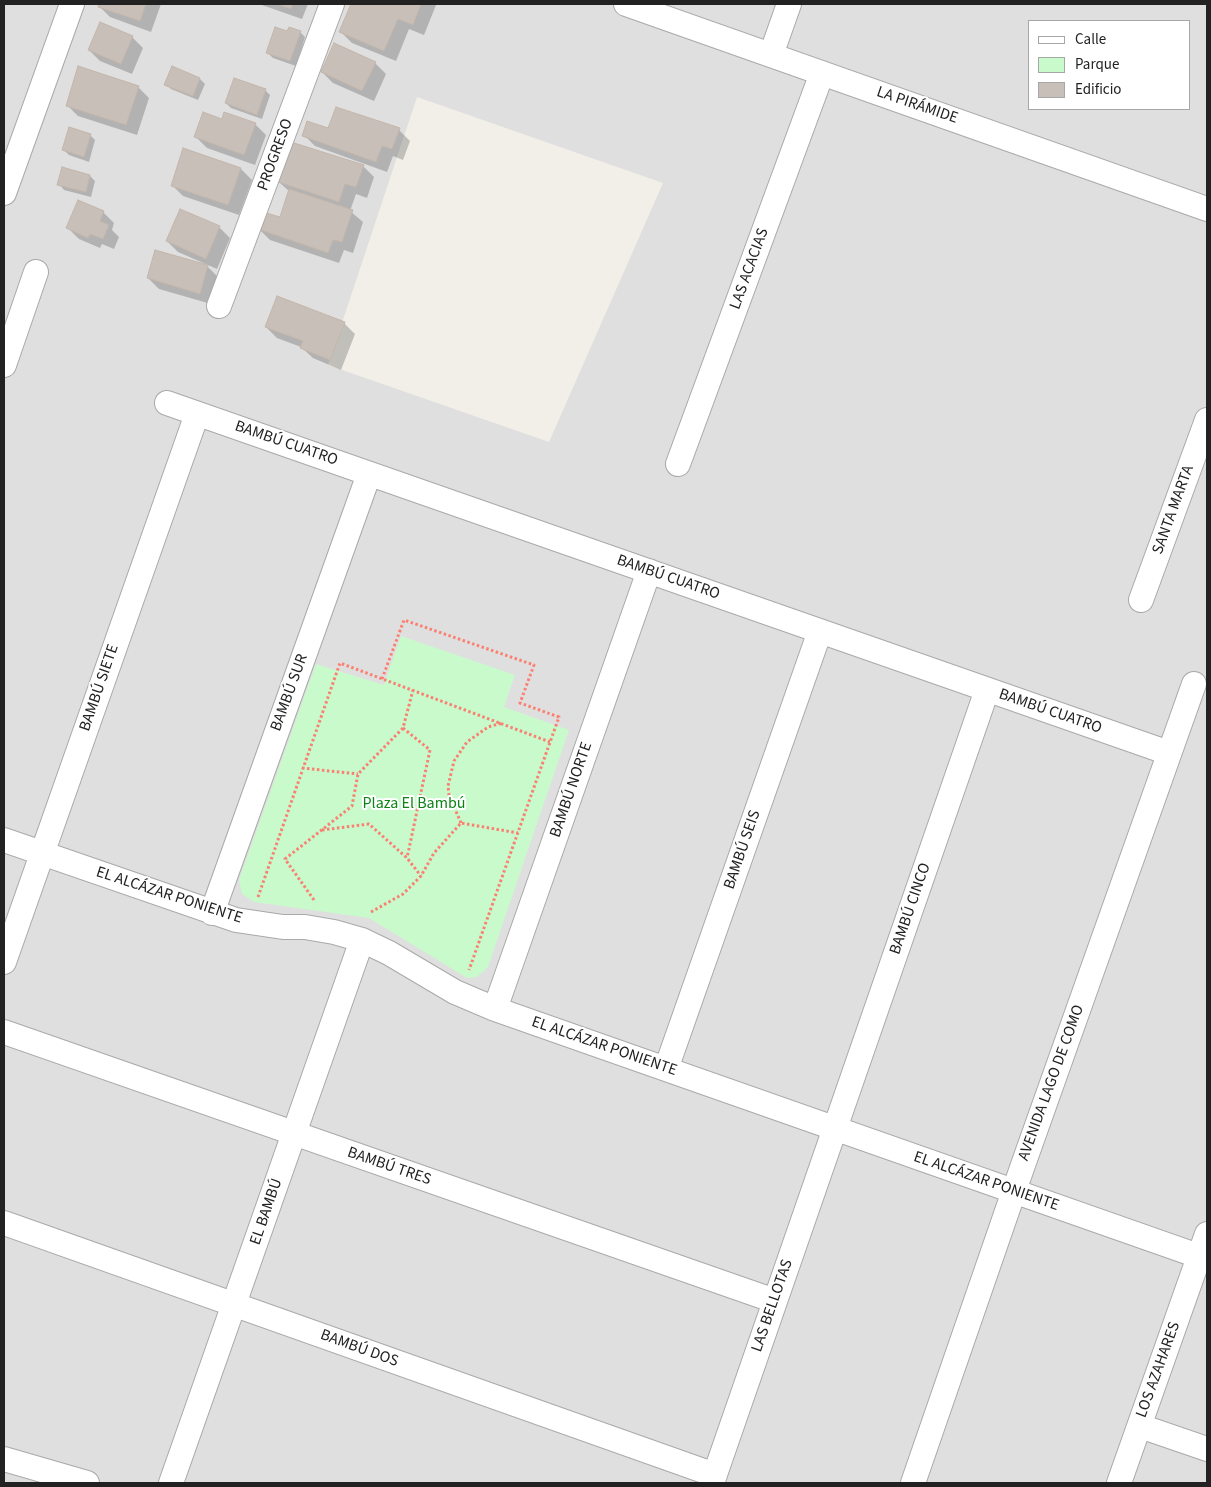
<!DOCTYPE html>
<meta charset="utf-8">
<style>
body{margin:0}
#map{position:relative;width:1211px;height:1487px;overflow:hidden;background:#f2efe9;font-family:"Source Sans 3",sans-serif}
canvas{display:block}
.frame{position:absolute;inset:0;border:5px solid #222;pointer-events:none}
.legend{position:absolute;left:1028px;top:20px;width:162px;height:90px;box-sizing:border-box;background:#fff;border:1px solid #a7a7a7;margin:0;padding:6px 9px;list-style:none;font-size:15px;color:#222}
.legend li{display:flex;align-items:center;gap:10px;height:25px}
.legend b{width:25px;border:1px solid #a7a7a7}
</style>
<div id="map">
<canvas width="1211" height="1487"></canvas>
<div class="frame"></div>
<ul class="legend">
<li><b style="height:6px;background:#fff"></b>Calle</li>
<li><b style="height:14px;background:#c8facc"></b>Parque</li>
<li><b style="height:14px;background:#c7bfb8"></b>Edificio</li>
</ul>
</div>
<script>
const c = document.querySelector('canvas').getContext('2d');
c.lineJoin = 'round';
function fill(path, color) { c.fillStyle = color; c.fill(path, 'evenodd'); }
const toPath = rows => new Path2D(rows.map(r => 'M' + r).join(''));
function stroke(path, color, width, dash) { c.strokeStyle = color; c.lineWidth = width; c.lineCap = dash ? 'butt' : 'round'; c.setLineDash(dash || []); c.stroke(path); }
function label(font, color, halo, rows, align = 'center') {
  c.font = font + ' "Source Sans 3",sans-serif'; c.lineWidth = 4; c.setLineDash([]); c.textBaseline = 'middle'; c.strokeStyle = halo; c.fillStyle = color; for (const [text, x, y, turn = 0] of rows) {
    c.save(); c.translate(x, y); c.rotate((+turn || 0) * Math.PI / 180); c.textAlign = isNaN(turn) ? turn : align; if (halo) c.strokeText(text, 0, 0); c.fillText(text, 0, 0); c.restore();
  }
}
fill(toPath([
 [4,4,1207,4,1207,1483,4,1483],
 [1030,21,1190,21,1190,109,1030,109],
 [417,97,663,183,549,442,328,365]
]), '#e0dfdf');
fill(toPath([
 [401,636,515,675,504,707,569,730,488,967,477,977,467,978,369,918,254,902,242,894,239,880,316,664,384,685]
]), '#c8facc');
fill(toPath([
 [100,4,161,4,151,32,110,17,99,6],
 [259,4,308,4,302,19],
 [352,4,434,4,436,5,424,35,409,29,396,61,352,43,341,32],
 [300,32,305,37,296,66,273,58,267,52,288,33],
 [132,37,143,48,132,74,100,61,89,50],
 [375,63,386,74,374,101,333,83,322,72],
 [200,79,205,84,198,100,171,89,166,84],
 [138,87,149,98,137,135,78,116,67,105],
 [265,90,270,95,262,119,231,108,226,103],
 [223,120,255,124,266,135,255,165,207,148,196,137],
 [329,130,399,130,410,141,403,160,393,156,387,172,315,146,304,135],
 [90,135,95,140,89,162,69,155,64,150],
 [184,150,241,169,252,180,239,215,183,196,172,185],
 [363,166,374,177,367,198,356,194,350,211,363,222,353,253,344,250,339,263,270,240,259,229,280,219,290,192,279,182],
 [90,176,95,181,91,197,64,190,59,184],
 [103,212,114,223,112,230,119,237,114,249,102,244,100,248,79,239,68,228],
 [219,227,230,238,217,269,178,252,167,241],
 [205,264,218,277,211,304,159,289,148,278],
 [344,323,355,334,341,370,313,358,301,347,277,338,266,327]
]), '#0003');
const building = toPath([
 [99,4,146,4,140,21,98,7,99,4],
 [276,4,293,4,291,9,276,4],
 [351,4,421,4,413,25,398,19,384,51,339,32,351,4],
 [100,22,133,36,121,64,88,50,100,22],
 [275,27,287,31,289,27,301,31,290,61,266,53,275,27],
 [334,43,376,62,362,91,321,72,334,43],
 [78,66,139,86,126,125,66,106,78,66],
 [172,66,200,78,193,96,164,85,172,66],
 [234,78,266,89,257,115,225,103,234,78],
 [336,107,400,128,392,149,382,146,376,162,302,136,307,121,328,128,336,107],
 [203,112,222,119,224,112,256,123,244,155,194,137,203,112],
 [69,127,91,134,84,157,62,150,69,127],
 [291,142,364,165,356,187,345,184,339,202,278,182,291,142],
 [183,148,241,168,228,205,171,186,183,148],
 [62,167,90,175,86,192,57,185,62,167],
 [289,189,353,210,342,242,333,240,328,253,258,229,263,212,280,217,289,189],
 [78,200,104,211,100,221,109,225,103,239,90,234,88,238,66,228,78,200],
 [180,209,220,226,206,259,166,241,180,209],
 [155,250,208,265,200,294,147,278,155,250],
 [277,296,345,322,330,360,300,348,303,341,265,327,277,296]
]);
fill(building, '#c7bfb8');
stroke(building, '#c4b6ab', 1);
const minor = toPath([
 [626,4,1207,209],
 [771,55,789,4],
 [4,193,72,4],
 [219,306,332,4],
 [4,365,36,272],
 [167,403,1169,753],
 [678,464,822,73],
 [1141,600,1207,420],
 [4,840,236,920,283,927,305,927,334,932,362,940,389,953,455,992,495,1009,1207,1259],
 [212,913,369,474],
 [4,962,197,414],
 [495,1009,649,571],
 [4,1032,775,1301],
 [666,1069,820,631],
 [4,1223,715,1475],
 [1140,1426,1207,1449],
 [4,1459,87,1483],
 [171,1483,362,940],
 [712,1483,987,690],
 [913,1483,1023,1165,1194,684],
 [1119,1483,1207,1234]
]);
stroke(minor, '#a9a9a9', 26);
stroke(toPath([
 [382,679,404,620,534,665,520,703,559,717,469,970],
 [403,728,430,750,407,858],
 [302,768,358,774],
 [461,823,449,795,448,786,454,761,467,742,488,727,502,723],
 [322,830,369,824,407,858,421,876],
 [258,897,340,663,550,742],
 [314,900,285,859,352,806,358,774,403,728,413,690],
 [371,912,403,894,421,876,434,853,461,823,518,833]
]), '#fa8072', 3, [2.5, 2.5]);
stroke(minor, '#fff', 24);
label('16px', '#222', '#fff', [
 ["LA PIRÁMIDE",917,106,19],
 ["PROGRESO",276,155,-70],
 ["LAS ACACIAS",750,269,-70],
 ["BAMBÚ CUATRO",286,444,19],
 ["SANTA MARTA",1174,510,-70],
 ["BAMBÚ CUATRO",668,578,19],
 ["BAMBÚ SIETE",100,688,-71],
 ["BAMBÚ SUR",290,693,-70],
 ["BAMBÚ CUATRO",1050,712,19],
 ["BAMBÚ NORTE",572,790,-71],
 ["BAMBÚ SEIS",743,850,-71],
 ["EL ALCÁZAR PONIENTE",169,896,18],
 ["BAMBÚ CINCO",911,909,-71],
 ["EL ALCÁZAR PONIENTE",604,1047,19],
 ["AVENIDA LAGO DE COMO",1052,1083,-70],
 ["BAMBÚ TRES",389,1167,19],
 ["EL ALCÁZAR PONIENTE",986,1182,19],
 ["EL BAMBÚ",267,1212,-71],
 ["LAS BELLOTAS",773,1306,-71],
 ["BAMBÚ DOS",359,1349,20],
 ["LOS AZAHARES",1159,1370,-70]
]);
label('16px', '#0c8416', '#fff', [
 ["Plaza El Bambú",414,804]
]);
</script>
